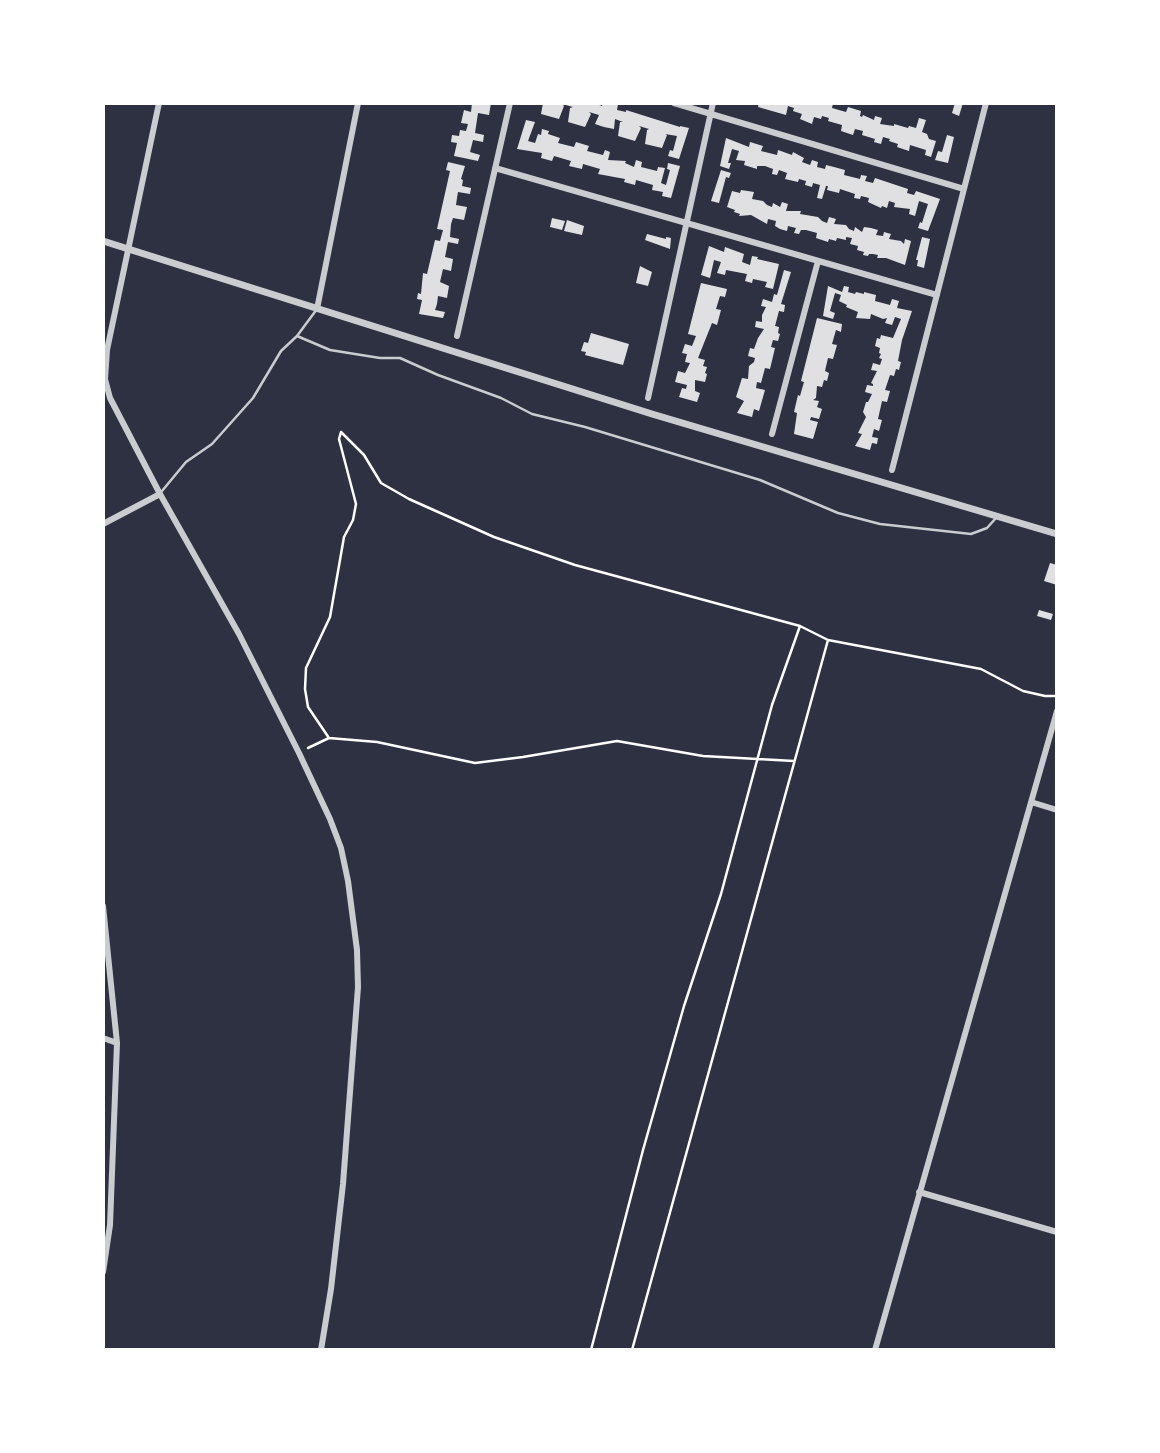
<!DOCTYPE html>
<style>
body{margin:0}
#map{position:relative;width:1160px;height:1453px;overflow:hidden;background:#2d3142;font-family:"Asap Condensed",sans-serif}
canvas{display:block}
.frame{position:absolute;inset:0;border:105px solid #fff;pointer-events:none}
</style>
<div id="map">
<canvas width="1160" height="1453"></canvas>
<div class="frame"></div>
</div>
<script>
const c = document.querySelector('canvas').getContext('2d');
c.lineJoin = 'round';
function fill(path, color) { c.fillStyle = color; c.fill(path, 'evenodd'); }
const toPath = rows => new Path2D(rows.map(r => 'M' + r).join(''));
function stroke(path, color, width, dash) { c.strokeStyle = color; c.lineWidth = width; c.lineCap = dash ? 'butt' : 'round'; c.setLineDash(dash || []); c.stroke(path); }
fill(toPath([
 [472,103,491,103,489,115,478,113,475,133,484,135,483,142,473,140,470,152,480,155,478,161,454,156,457,143,451,142,452,135,459,136,460,130,466,131,468,124,461,123,464,110,471,112],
 [543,103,594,103,602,106,603,103,615,103,618,104,617,110,626,112,626,110,680,127,680,126,689,128,679,159,668,156,670,150,673,151,677,136,665,134,667,135,662,148,645,144,647,130,649,129,639,126,641,128,635,141,618,136,620,122,623,122,615,119,614,129,604,127,595,124,599,115,589,112,591,114,585,127,568,122,570,108,573,107,562,104,564,106,559,119,541,114],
 [759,103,833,103,832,108,846,112,848,107,861,111,860,116,862,117,863,115,874,120,875,116,882,118,880,124,894,126,894,124,908,128,909,126,916,128,919,118,926,120,922,132,927,134,929,139,936,141,931,157,925,155,926,150,910,145,909,151,897,147,898,144,889,141,890,139,883,137,881,144,874,142,875,139,862,135,863,131,855,129,853,135,841,131,842,125,828,121,829,118,822,116,821,119,814,117,812,124,800,119,802,114,793,111,794,108,788,106,786,115,758,107],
 [955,103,963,103,959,116,952,113],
 [526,120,535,122,528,141,535,143,538,134,541,135,542,129,549,131,548,134,560,138,558,143,574,147,576,142,589,146,587,151,603,155,605,150,610,152,608,160,626,161,625,163,634,167,636,160,642,162,641,167,657,171,658,167,665,168,661,183,666,185,670,170,667,169,668,163,680,166,671,198,662,196,663,192,652,190,653,185,636,180,635,185,624,182,625,179,598,174,600,169,583,164,582,169,569,166,571,161,554,156,552,161,541,158,542,153,517,149],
 [947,135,954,137,948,163,935,160,938,151,942,152],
 [726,138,749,147,750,142,763,146,761,151,777,155,778,150,792,155,793,152,804,158,802,162,810,165,812,160,818,162,817,167,825,169,826,165,834,167,845,170,844,175,860,179,861,175,867,176,865,181,873,183,875,178,908,189,907,193,914,195,916,191,940,199,928,231,918,228,920,222,922,223,928,204,919,201,915,216,909,214,910,209,894,207,895,203,889,201,887,208,882,206,881,208,868,202,869,198,861,196,860,199,854,198,855,194,840,189,839,193,827,190,828,186,826,186,822,199,817,198,820,185,813,183,812,187,805,185,806,181,799,179,798,182,785,179,787,173,779,170,777,175,772,174,773,169,765,166,757,166,757,169,744,165,745,161,736,160,739,151,732,149,728,163,731,163,729,169,720,166],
 [448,162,465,166,461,179,463,180,462,186,471,188,470,194,458,192,457,198,456,205,467,207,464,220,453,218,451,224,450,237,459,239,458,244,448,242,445,257,453,259,451,271,443,269,440,282,449,286,447,298,438,296,437,304,435,310,445,312,443,318,419,314,422,300,417,299,418,293,421,294,423,273,427,274,435,240,440,241,443,230,437,229,450,171,446,170],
 [721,170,731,173,729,178,726,177,719,203,711,201],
 [741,190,754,192,752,199,763,201,767,205,772,207,773,203,780,207,782,202,788,204,786,211,801,211,800,214,818,217,822,221,827,223,829,217,836,219,834,224,846,225,849,229,854,231,855,227,862,232,864,227,871,228,878,230,876,235,883,236,884,232,891,234,889,239,901,241,904,244,905,239,911,241,905,265,886,258,877,258,878,255,873,254,869,254,868,256,863,255,864,252,857,250,858,246,850,244,852,238,846,237,846,240,837,238,836,241,829,239,828,242,816,238,817,233,806,230,801,230,799,234,794,233,796,228,788,226,787,231,780,229,775,226,776,221,768,219,767,224,751,215,739,216,740,214,734,212,735,210,727,207,732,191,740,193],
 [552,218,565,221,562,230,550,227],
 [567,220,584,226,582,235,564,231],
 [647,234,666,239,666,237,671,238,670,249,645,240],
 [922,237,930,239,924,268,917,266,918,260,916,260],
 [709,246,724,252,725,247,744,254,742,262,750,265,752,256,758,257,757,259,779,264,773,289,765,287,767,282,753,279,752,283,745,281,747,274,726,270,725,275,717,273,721,262,714,260,710,278,701,275],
 [640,266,652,272,648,286,636,283],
 [784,270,791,272,781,304,785,305,784,312,779,311,775,326,779,327,778,333,780,334,778,341,773,340,771,347,775,348,770,369,765,368,761,383,757,382,756,388,765,390,759,411,754,409,752,417,737,413,744,401,736,397,742,378,748,379,749,366,754,362,755,358,748,356,750,348,754,349,758,338,764,329,755,327,756,321,762,322,762,315,766,307,761,306,763,299,772,302,774,294,777,295],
 [701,283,727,289,725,297,720,296,716,309,721,310,717,325,712,323,698,358,705,360,703,366,707,367,705,373,707,374,705,382,695,380,695,391,700,393,697,402,679,397,682,388,686,389,687,385,675,382,678,371,685,373,690,363,685,362,687,354,682,353,685,344,692,346,696,336,688,334],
 [828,286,842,292,844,286,849,287,848,292,855,294,856,292,864,294,864,292,876,295,875,301,890,305,892,299,899,301,897,308,912,311,902,340,898,361,901,362,899,370,896,369,894,376,890,375,885,390,890,391,887,402,882,401,878,419,882,420,879,431,874,429,872,437,878,438,877,444,872,443,870,450,855,446,862,434,858,433,866,417,863,412,866,402,868,402,872,394,865,392,867,385,873,386,873,384,871,383,877,371,871,370,873,363,880,365,882,359,879,358,881,354,879,353,880,348,875,346,877,338,880,339,881,335,893,338,901,319,895,317,892,325,885,323,887,318,883,319,871,314,870,319,856,318,858,312,846,307,847,305,839,301,841,295,835,293,830,311,835,313,833,319,823,316],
 [817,318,842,324,841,332,836,330,832,344,837,345,833,359,828,358,825,371,829,373,827,381,824,380,822,387,817,386,816,398,813,400,819,401,817,407,822,409,819,419,811,417,810,420,818,422,813,439,794,434,797,413,794,412,798,395,800,396,804,382,801,381],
 [591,333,629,344,623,365,585,355,586,352,581,351,584,342,588,343],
 [1050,563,1057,565,1057,585,1044,581],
 [1039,610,1053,614,1051,620,1037,616]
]), '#e0e0e3');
stroke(toPath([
 [329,738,308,707,305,689,306,668,330,617,344,537,353,520,356,504,339,439,341,432,364,455,381,483,409,499,494,537,575,565,800,626,828,640,981,669,1023,691,1045,696,1057,696],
 [308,748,329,738,377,742,475,763,523,757,617,741,703,756,794,761],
 [591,1350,643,1150,684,1006,721,894,772,705,800,626],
 [632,1350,828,640]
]), '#fff', 2.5);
stroke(toPath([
 [297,336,330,350,380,358,400,358,438,375,501,398,532,414,585,427,760,480,838,513,880,524,971,534,987,528,996,518],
 [162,491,186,462,212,444,253,398,281,351,297,336,317,309]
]), '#caccd0', 2.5);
stroke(toPath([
 [159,103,107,350,105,379,110,398,160,494,239,634,299,753,330,819,341,848,348,881,357,950,358,987,343,1184,331,1289,321,1350],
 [674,103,964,189],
 [495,168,937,295],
 [317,309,358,103],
 [457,336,510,103],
 [648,398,713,103],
 [772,434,818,261],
 [892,470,986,103],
 [103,524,160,494],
 [1031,802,1057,810],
 [103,906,117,1043,110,1225,103,1272],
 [103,1038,117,1043],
 [919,1192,1057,1232],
 [875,1350,1057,711]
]), '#caccd0', 6);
stroke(toPath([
 [103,241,652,414,1057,534]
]), '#caccd0', 7);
</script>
